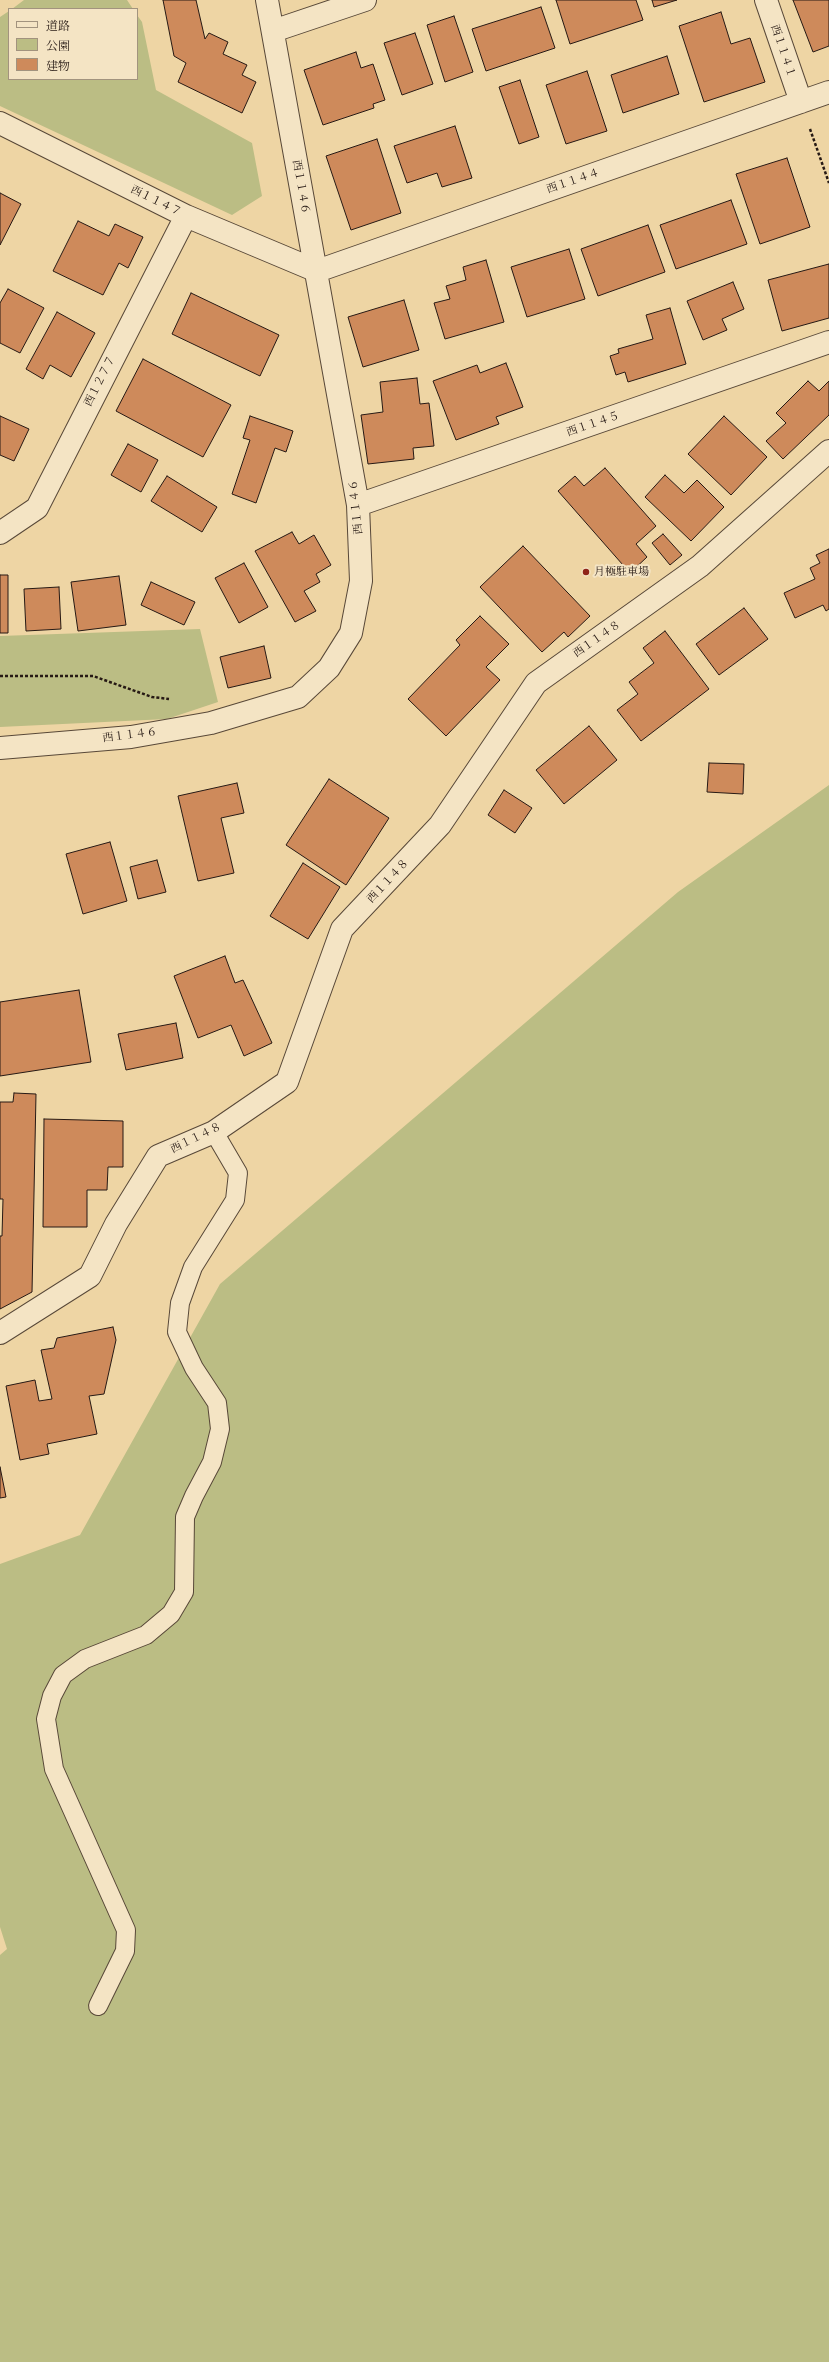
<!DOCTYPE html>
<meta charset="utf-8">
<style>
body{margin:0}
#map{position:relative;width:829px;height:2362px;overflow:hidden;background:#eed5a4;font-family:"Libre Caslon Text","Noto Serif JP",serif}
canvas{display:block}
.legend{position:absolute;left:8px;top:8px;width:130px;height:72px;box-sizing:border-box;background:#f4e4c4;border:1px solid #a2937e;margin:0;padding:5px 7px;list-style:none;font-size:12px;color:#261914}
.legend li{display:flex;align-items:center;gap:8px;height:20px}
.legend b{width:20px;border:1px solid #a2937e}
</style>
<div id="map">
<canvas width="829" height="2362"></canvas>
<ul class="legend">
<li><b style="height:5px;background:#f4e4c4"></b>道路</li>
<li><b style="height:11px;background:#bbbd84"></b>公園</li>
<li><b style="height:11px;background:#ce8a5b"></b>建物</li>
</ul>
</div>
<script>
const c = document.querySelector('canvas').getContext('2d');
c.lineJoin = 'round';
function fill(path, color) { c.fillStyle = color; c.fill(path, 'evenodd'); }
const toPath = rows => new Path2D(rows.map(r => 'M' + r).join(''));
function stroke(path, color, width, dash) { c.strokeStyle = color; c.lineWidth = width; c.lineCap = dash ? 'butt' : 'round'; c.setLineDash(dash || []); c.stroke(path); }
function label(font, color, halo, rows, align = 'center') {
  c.font = font + ' "Libre Caslon Text","Noto Serif JP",serif'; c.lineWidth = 4; c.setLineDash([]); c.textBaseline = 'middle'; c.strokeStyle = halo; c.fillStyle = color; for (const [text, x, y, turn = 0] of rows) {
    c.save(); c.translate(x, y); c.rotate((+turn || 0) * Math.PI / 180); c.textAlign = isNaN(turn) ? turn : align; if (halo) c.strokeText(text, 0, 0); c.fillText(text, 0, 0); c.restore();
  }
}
fill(toPath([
 [24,0,127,0,133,9,12,9],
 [9,11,9,79,137,79,137,15,142,22,156,90,252,143,262,196,232,215,0,106,0,17],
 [200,629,218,702,167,719,0,727,0,636],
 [829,785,829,2362,0,2362,0,1955,7,1949,0,1927,0,1564,80,1535,220,1284,678,892]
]), '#bbbd84');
const building = toPath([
 [163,0,196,0,205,39,209,33,228,42,223,54,247,65,242,75,256,82,242,113,178,82,186,63,174,56,163,0],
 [556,0,636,0,643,20,570,44,556,0],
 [652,0,677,0,654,7,652,0],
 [793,0,829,0,829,46,813,52,793,0],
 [541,7,555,48,486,71,472,29,541,7],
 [721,12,731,44,750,38,765,82,704,102,679,26,721,12],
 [454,16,473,72,445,82,427,25,454,16],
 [415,33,433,84,402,95,384,43,415,33],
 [356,52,361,68,373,64,385,100,373,104,374,108,323,125,304,70,356,52],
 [667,56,679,94,623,113,611,75,667,56],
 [587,71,607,131,566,144,546,85,587,71],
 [520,80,539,137,519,144,499,87,520,80],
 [455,126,472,178,442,187,437,173,407,183,394,146,455,126],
 [377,139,401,213,351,230,326,156,377,139],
 [787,158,810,227,760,244,736,174,787,158],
 [0,193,21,204,0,245,0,193],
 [731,200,747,244,676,269,660,225,731,200],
 [78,221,109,236,115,224,143,237,128,268,119,263,103,295,53,271,78,221],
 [648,225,665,272,598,296,581,249,648,225],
 [569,249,585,299,527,317,511,267,569,249],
 [486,260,504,322,445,339,434,303,450,299,446,286,466,280,463,267,486,260],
 [829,264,829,318,782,331,768,280,829,264],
 [733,282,744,309,722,319,727,330,703,340,687,301,733,282],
 [8,289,44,308,20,353,0,343,0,303,8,289],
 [191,293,279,335,260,376,172,334,191,293],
 [404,300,419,350,363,367,348,317,404,300],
 [670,308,686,364,628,382,625,372,616,375,610,356,619,353,618,349,653,339,646,315,670,308],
 [57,312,95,333,71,377,50,365,43,379,26,369,57,312],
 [143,359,231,405,203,457,116,411,143,359],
 [506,363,523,407,496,417,499,424,456,440,433,381,477,365,480,373,506,363],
 [417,378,420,404,429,403,434,446,413,448,414,459,368,464,361,415,383,412,380,382,417,378],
 [808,381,819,391,829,381,829,415,783,459,766,441,786,423,776,413,808,381],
 [0,416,29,429,14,461,0,455,0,416],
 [250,416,293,431,286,452,275,448,256,503,232,494,250,440,243,438,250,416],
 [724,416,767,457,731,495,688,454,724,416],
 [128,444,158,460,141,492,111,475,128,444],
 [605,468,656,526,636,544,647,557,630,573,558,491,575,476,584,486,605,468],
 [665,475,684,493,697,480,724,507,691,541,645,497,665,475],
 [167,476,217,507,202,532,151,501,167,476],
 [292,532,299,544,314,535,331,565,316,574,320,582,304,591,316,611,295,622,255,551,292,532],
 [663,534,682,555,670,565,652,543,663,534],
 [523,546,590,616,568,637,564,632,542,652,480,587,523,546],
 [829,549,829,609,826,611,823,605,795,618,784,593,815,579,810,568,820,563,816,555,829,549],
 [244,563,268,607,239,623,215,578,244,563],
 [0,575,8,575,8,633,0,633,0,575],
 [119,576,126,625,78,631,71,582,119,576],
 [151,582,195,602,184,625,141,605,151,582],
 [59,587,61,629,26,631,24,589,59,587],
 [744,608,768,639,719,675,696,644,744,608],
 [480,616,509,644,486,667,500,680,446,736,408,699,460,645,456,640,480,616],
 [665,631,709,689,641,741,617,710,638,694,629,682,654,663,643,648,665,631],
 [264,646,271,678,228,688,220,657,264,646],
 [589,726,617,760,564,804,536,770,589,726],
 [709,763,744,764,743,794,707,792,709,763],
 [329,779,389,818,346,885,286,845,329,779],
 [237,783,244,813,221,818,234,873,198,881,178,796,237,783],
 [504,790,532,808,515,833,488,815,504,790],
 [110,842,127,901,83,914,66,854,110,842],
 [157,860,166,892,138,899,130,867,157,860],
 [303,863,340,887,308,939,270,916,303,863],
 [225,956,235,983,243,980,272,1043,244,1056,231,1025,198,1038,174,976,225,956],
 [79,990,91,1062,0,1076,0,1002,79,990],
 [176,1023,183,1058,126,1070,118,1034,176,1023],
 [14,1093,36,1094,32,1292,0,1309,0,1236,2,1236,3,1199,0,1199,0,1102,13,1102,14,1093],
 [44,1119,123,1121,123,1167,108,1167,107,1190,87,1190,87,1227,43,1227,44,1119],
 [113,1327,116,1340,104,1394,89,1396,97,1434,47,1444,49,1454,20,1460,6,1386,35,1380,39,1401,52,1399,41,1350,54,1348,57,1338,113,1327],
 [0,1467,6,1497,0,1498,0,1467]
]);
fill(building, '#ce8a5b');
stroke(building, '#261914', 1);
const service = toPath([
 [98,2006,125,1951,126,1930,54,1769,46,1719,52,1696,63,1675,85,1659,146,1635,171,1614,184,1592,185,1517,194,1496,212,1462,220,1429,217,1403,194,1368,177,1332,180,1303,193,1267,235,1200,238,1173,214,1132]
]);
const minor = toPath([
 [766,0,801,102],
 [273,31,365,0],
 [0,123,186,216,317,271,829,92],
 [358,505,829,342],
 [0,533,37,508,186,216],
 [0,748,131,737,211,723,298,697,329,668,351,633,361,581,358,505,267,0],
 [0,1333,90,1276,116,1224,158,1156,214,1132,287,1082,342,929,440,825,536,683,700,566,829,451]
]);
stroke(service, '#584838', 20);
stroke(minor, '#584838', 24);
stroke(toPath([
 [810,129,829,183],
 [0,676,93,676,152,697,169,699]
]), '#261914', 2.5, [3, 2]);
stroke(service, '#f4e4c4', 18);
stroke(minor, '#f4e4c4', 22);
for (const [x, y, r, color] of [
 [586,572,4,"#8f2418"]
]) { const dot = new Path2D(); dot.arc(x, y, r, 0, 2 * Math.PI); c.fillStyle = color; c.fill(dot); stroke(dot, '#f4e4c4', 1.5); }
label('11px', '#261914', '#f4e4c4', [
 ["西１１４１",783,51,71],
 ["西１１４４",573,181,-19],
 ["西１１４６",301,187,80],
 ["西１１４７",156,201,26],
 ["西１２７７",100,381,-63],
 ["西１１４５",593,424,-19],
 ["西１１４６",356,507,-96],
 ["西１１４８",597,639,-35],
 ["西１１４６",130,735,-7],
 ["西１１４８",388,881,-47],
 ["西１１４８",196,1138,-26]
]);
label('11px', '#261914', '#f4e4c4', [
 ["月極駐車場",594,572]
], 'left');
</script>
